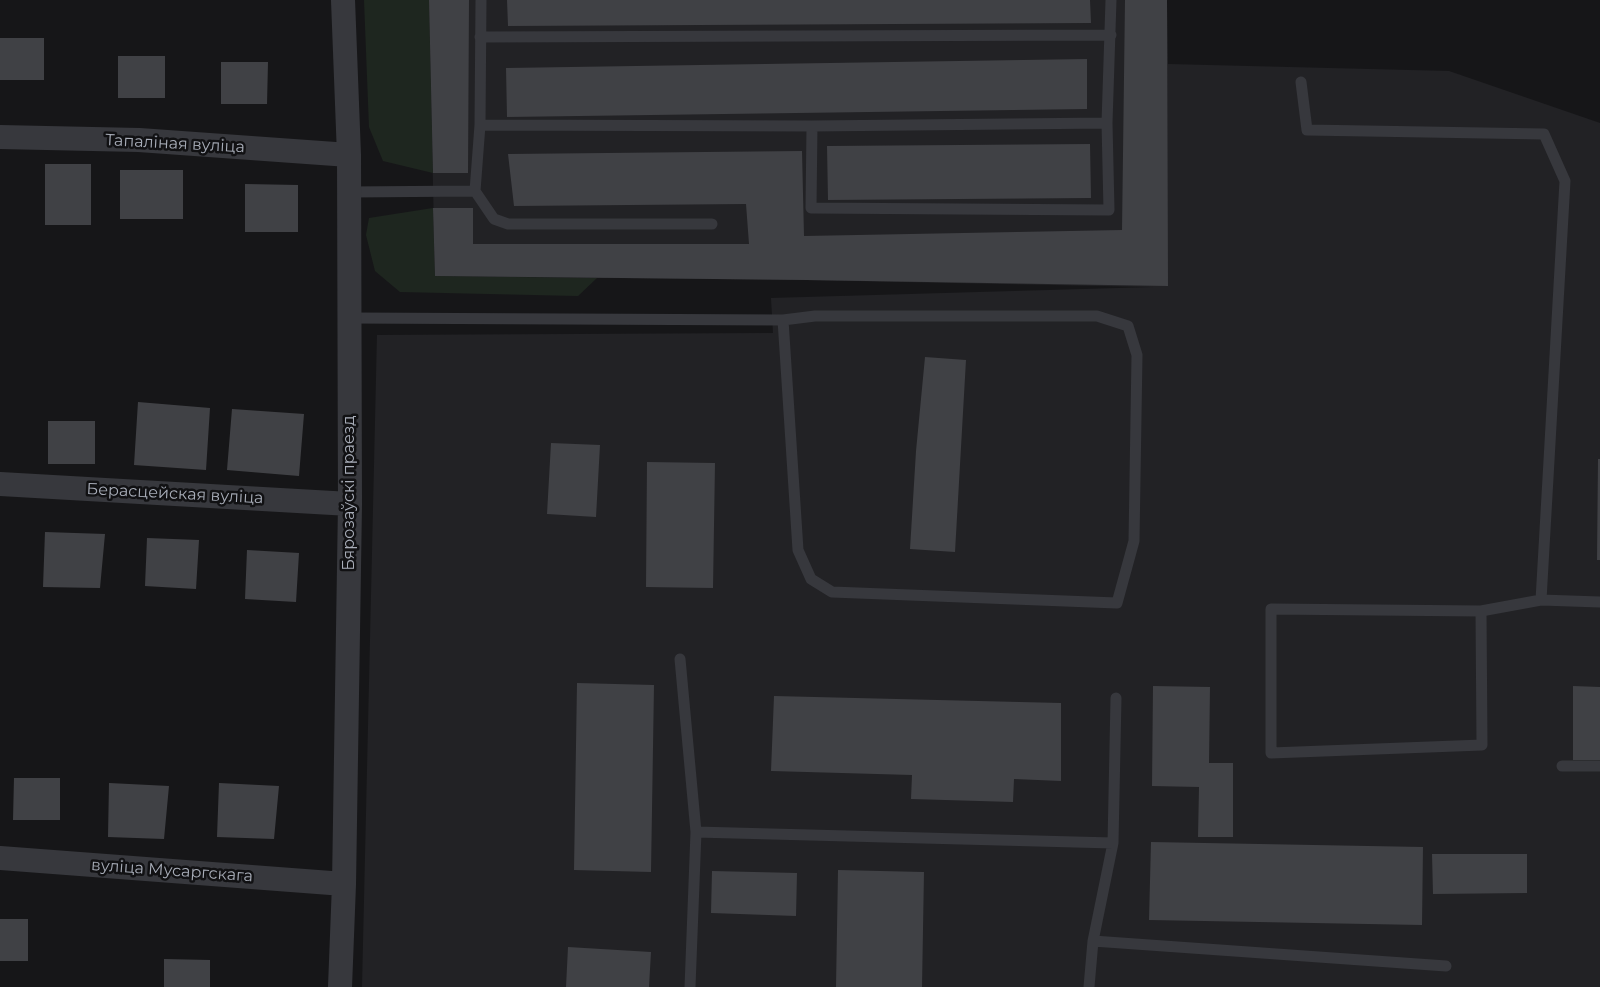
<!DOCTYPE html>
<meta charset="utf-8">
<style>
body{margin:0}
canvas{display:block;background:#161618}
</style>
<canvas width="1600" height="987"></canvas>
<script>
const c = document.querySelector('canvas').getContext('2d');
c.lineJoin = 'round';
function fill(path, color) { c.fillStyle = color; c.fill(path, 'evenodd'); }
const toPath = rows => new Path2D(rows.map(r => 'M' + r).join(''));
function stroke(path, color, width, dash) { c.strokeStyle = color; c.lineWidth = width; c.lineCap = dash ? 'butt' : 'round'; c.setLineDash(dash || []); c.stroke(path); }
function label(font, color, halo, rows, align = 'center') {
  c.font = font + ' Montserrat,sans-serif'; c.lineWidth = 5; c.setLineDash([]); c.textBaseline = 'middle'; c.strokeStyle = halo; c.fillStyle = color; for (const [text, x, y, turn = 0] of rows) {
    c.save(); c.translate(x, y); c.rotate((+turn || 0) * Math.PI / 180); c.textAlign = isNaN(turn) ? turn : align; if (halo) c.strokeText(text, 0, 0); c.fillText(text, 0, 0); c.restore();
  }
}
fill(toPath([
 [429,0,1167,0,1168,64,1449,71,1600,123,1600,987,362,987,377,335,773,333,771,298,1153,287,805,280,435,276]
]), '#222225');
fill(toPath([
 [364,0,429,0,433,173,383,161,369,127],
 [433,208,435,276,597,278,578,296,400,292,375,271,366,235,369,218]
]), '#1e261f');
fill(toPath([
 [429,0,469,0,468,173,433,173],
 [507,0,1090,0,1091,23,508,26],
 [1125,0,1167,0,1168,286,805,280,435,276,433,208,473,208,473,244,749,244,746,204,514,206,508,154,802,151,804,236,1122,230],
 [0,38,44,38,44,80,0,80],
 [118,56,165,56,165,98,118,98],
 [1087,59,1087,109,507,117,506,68],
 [221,62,268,62,267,104,221,104],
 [1090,144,1091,198,828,200,827,146],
 [45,164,91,164,91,225,45,225],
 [120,170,183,170,183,219,120,219],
 [245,184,298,185,298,232,245,232],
 [925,357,966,360,955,552,910,549,916,451],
 [138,402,210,408,206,470,134,465],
 [232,409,304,414,299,476,227,470],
 [48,421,95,421,95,464,48,464],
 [551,443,600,445,596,517,547,514],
 [1598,459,1600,459,1600,560,1597,560],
 [647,462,715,463,713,588,646,587],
 [45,532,105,534,100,588,43,587],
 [147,538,199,540,196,589,145,586],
 [247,550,299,553,296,602,245,599],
 [577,683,654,685,651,872,574,870],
 [1153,686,1210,687,1209,763,1233,763,1233,837,1198,837,1199,787,1152,786],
 [1573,686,1600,687,1600,760,1573,760],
 [774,696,1061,703,1061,781,1014,779,1013,802,911,799,912,775,771,771],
 [14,778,60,778,60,820,13,820],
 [109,783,169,786,164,839,108,837],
 [219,783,279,786,274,839,217,837],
 [1151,842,1423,847,1422,925,1149,920],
 [1432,854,1527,854,1527,893,1433,894],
 [838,870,924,872,922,987,836,987],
 [712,871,797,873,796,916,711,913],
 [0,919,28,919,28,961,0,961],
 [568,947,651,952,649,987,566,987],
 [164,959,210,960,210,987,164,987]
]), '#404145');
stroke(toPath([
 [480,37,1111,35],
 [1301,82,1307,130,1544,134,1565,181,1541,600,1481,611,1271,609,1271,753,1482,745,1481,611],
 [480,125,812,126,1107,123],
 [812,126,811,208,1109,210,1107,123,1111,0],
 [475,191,480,125,481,0],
 [350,192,475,191,494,219,508,224,712,224],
 [350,318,783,320,815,316,1097,316,1128,326,1137,355,1134,541,1117,603,832,592,811,579,798,550,783,320],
 [1541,600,1600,602],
 [680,659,696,832,690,987],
 [1562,766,1600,766],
 [696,832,1113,843],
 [1093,941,1446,966],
 [1089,987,1093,941,1113,843,1116,698]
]), '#37383d', 11);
stroke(toPath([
 [0,137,139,140,349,155],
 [0,484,350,504],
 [0,858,344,884],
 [340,987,344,884,350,504,349,155,343,0]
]), '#37383d', 24);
label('16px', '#a8adb8', '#111113', [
 ["Тапаліная вуліца",175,144,3],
 ["Бярозаўскі праезд",349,493,-90],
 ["Берасцейская вуліца",175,494,3],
 ["вуліца Мусаргскага",172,871,4]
]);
</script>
